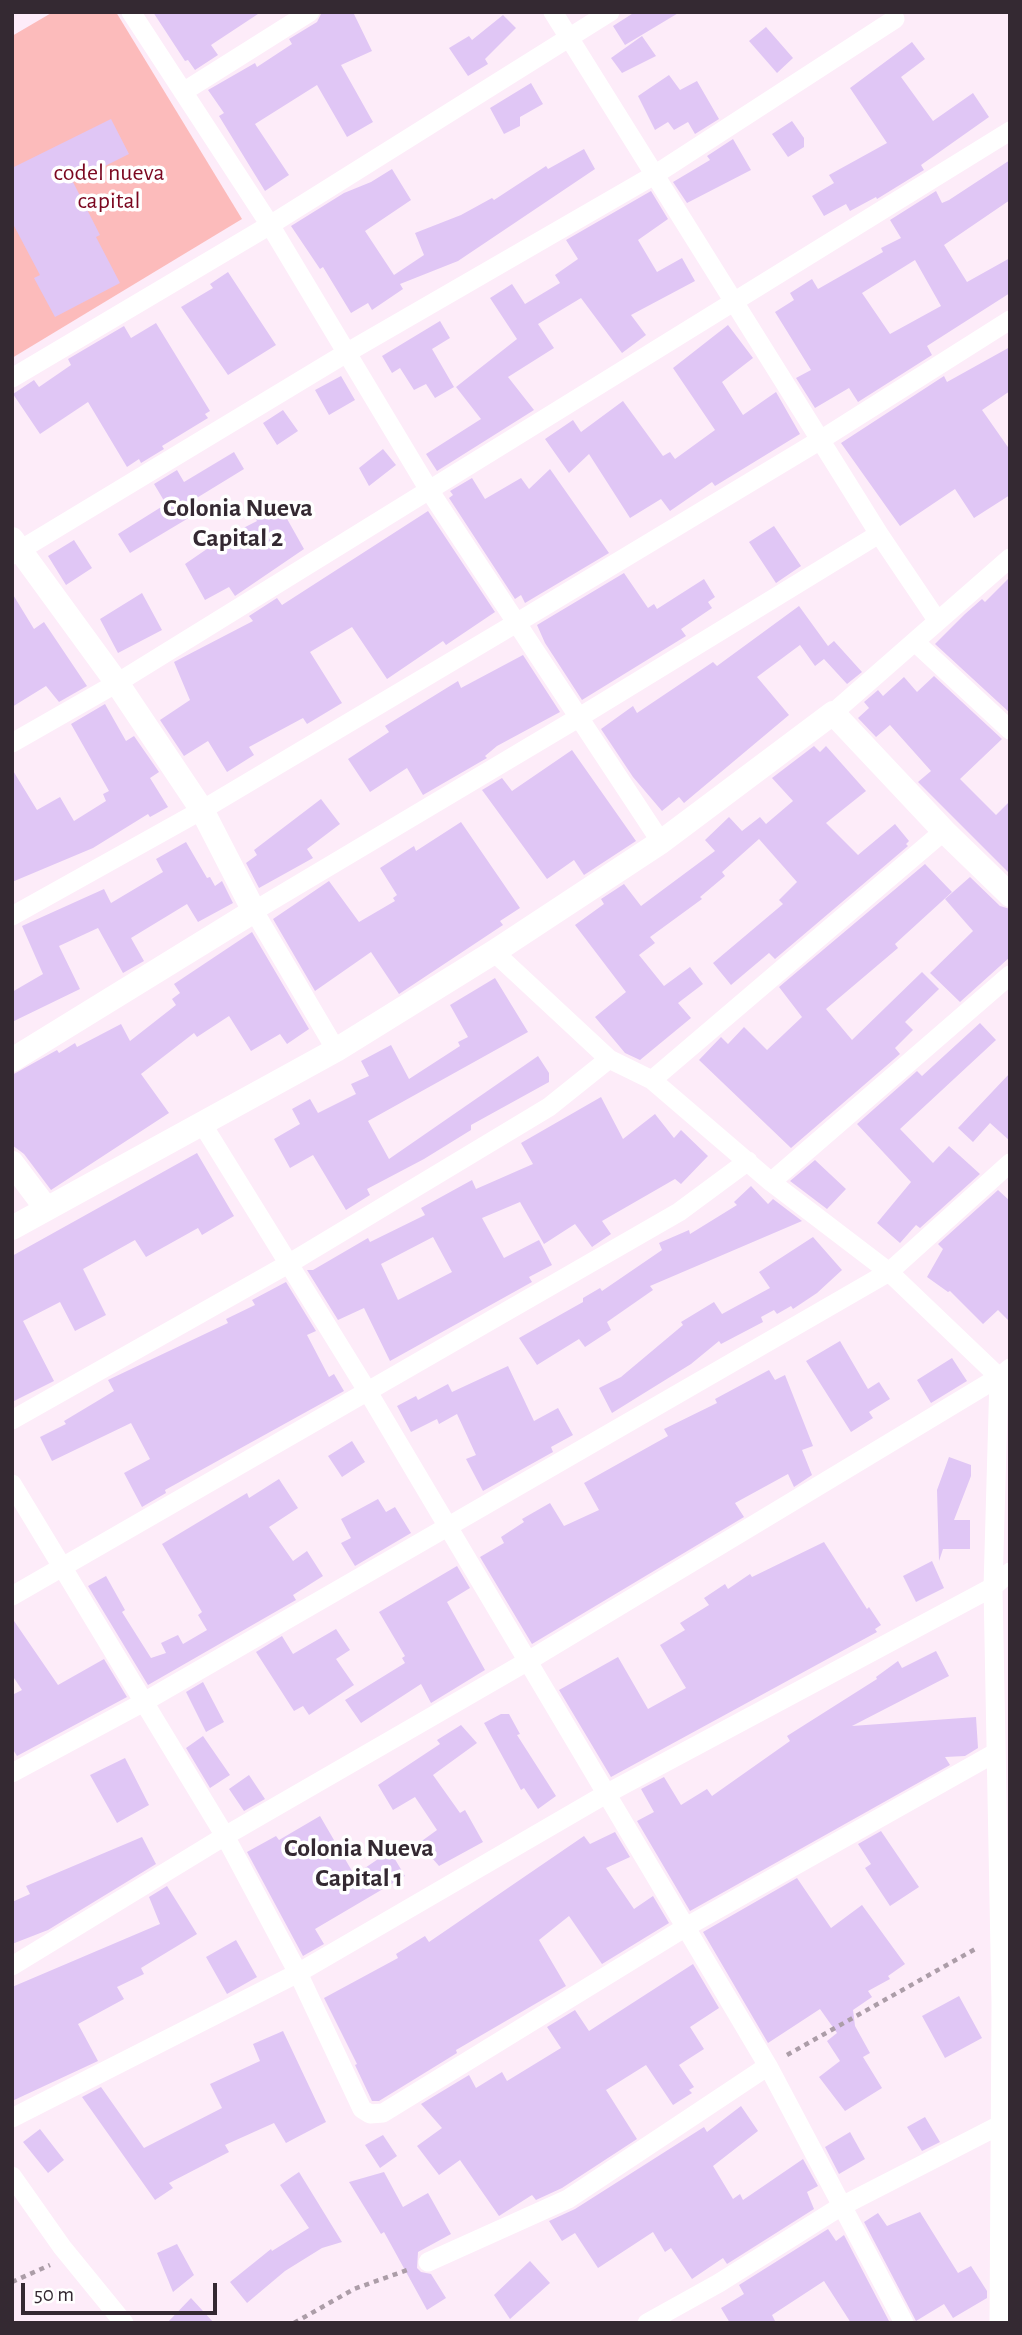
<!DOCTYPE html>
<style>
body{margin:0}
#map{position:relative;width:1022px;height:2335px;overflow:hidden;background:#fdecf9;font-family:"Alegreya Sans",sans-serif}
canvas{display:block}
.frame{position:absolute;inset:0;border:14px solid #342932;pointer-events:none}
.scale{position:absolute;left:21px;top:2283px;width:196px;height:32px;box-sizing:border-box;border:4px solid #342932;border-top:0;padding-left:9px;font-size:21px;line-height:24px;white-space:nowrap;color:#342932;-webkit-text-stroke:5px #fff;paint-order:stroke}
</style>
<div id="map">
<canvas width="1022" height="2335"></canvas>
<div class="frame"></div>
<div class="scale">50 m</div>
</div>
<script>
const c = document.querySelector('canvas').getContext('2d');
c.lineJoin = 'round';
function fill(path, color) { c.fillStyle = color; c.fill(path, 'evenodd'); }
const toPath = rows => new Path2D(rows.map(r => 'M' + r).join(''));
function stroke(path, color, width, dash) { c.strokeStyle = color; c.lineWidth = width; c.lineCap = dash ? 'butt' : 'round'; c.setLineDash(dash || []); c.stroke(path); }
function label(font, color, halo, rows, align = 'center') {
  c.font = font + ' "Alegreya Sans",sans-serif'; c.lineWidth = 7; c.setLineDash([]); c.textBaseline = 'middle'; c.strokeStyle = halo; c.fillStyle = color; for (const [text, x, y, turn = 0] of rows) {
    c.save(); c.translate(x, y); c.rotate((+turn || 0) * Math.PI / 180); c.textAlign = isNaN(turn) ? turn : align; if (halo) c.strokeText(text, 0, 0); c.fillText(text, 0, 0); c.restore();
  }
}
fill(toPath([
 [53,12,116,12,242,219,12,358,12,36]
]), '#fcbbbb');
fill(toPath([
 [153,12,261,12,211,45,218,55,195,70,188,60,185,61],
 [322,12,353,12,372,51,341,65,373,122,347,137,317,85,255,124,289,175,265,191,219,116,224,113,208,90,255,63,257,67,292,44,289,39,317,22],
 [635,12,680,12,625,45,613,26],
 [503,15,516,28,485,59,488,64,468,76,449,48,469,36,472,40],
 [766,27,793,58,777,73,749,41],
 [642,36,656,56,622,73,611,58],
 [912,42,925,59,901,77,933,121,973,93,989,117,921,165,924,170,877,199,876,197,850,211,846,204,824,216,812,196,834,183,829,175,887,143,850,88],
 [669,75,680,90,697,81,719,119,695,134,688,122,674,130,668,122,655,130,638,96],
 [531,83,543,104,520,117,520,126,504,134,490,108],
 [111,119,129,154,73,182,100,235,96,237,120,283,55,317,34,278,40,275,12,222,12,168],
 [792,121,804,138,804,147,788,157,772,134],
 [733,139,751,170,687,203,673,182,710,160,707,156],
 [584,149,595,169,458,261,400,284,403,289,372,310,368,303,351,313,323,267,320,269,291,226,344,193,371,182,392,169,411,200,365,231,394,275,424,255,415,233,461,215,492,198,494,200,546,166,548,169],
 [1010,160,1010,200,944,245,967,282,1010,258,1010,293,927,346,932,355,858,402,849,388,815,408,796,378,811,370,775,312,794,300,790,293,812,279,818,289,883,252,881,248,901,238,890,220,936,191,942,203,949,200],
 [915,260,941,306,890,334,862,293],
 [651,191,668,219,638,240,657,272,682,258,695,281,631,315,646,335,622,353,581,298,538,324,554,348,508,377,534,410,437,471,426,454,481,419,456,387,517,339,490,298,512,284,525,304,560,283,555,275,578,259,566,240],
 [228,272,276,345,228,375,181,307,213,288,210,284],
 [440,321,450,338,432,349,454,387,435,398,426,384,414,390,400,368,392,373,382,356],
 [156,323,210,411,205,414,208,418,162,446,164,449,141,463,139,459,127,467,88,402,40,434,13,394,34,380,39,387,71,365,68,359,124,326,131,338],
 [728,325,753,358,722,382,743,415,776,392,800,434,715,486,712,482,670,511,661,499,630,518,589,454,569,473,545,439,573,420,581,432,623,401,663,456,670,452,675,459,715,430,673,368],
 [1010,347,1010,391,982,410,1010,450,1010,495,974,518,955,489,900,526,841,443,944,376,947,382],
 [341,376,355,400,329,415,315,390],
 [283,410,298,431,277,445,263,423],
 [383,449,396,465,369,486,359,468],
 [234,452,244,469,195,499,202,510,130,553,118,534,166,504,154,484,177,470,184,482],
 [550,469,609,553,525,603,521,595,515,599,449,498,453,495,450,491,472,478,485,499,521,478,529,489],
 [277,501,304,549,235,596,229,587,205,600,185,564,220,540,257,521,254,516],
 [428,511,495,612,446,645,443,641,387,679,352,627,310,652,342,703,307,724,303,718,249,747,254,755,227,772,208,741,184,756,160,720,190,700,174,662,253,621,249,616,277,598,282,605],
 [774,526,801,566,776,583,749,542],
 [74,540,92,568,66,585,48,556],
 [624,573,648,608,654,604,657,609,704,579,715,597,708,602,712,608,681,629,686,636,582,700,545,643,537,625],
 [1010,577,1010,713,935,644,965,614,982,599,985,602],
 [12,593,34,629,44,622,87,686,59,702,46,686,12,707],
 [142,593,162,630,118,653,100,619],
 [799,606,828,646,834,641,862,672,847,684,824,659,815,666,800,645,757,677,789,715,684,803,679,797,662,811,633,777,601,729,633,706,637,713,713,662,717,666],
 [523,655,560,712,497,746,485,756,487,758,423,795,407,768,370,792,348,759,389,732,385,726,458,681,461,688],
 [934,676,1002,739,960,779,996,815,1010,801,1010,874,918,782,931,771,890,725,876,737,858,718,869,708,864,702,878,690,883,696,904,677,917,692],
 [105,704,126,741,134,736,159,772,150,778,168,807,150,817,148,814,93,848,12,882,12,769,37,810,60,797,74,821,106,801,103,794,109,791,71,724],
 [814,746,820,752,826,746,866,791,826,823,858,855,895,824,909,841,906,844,908,846,775,959,769,953,731,985,713,963,783,904,779,900,797,882,759,839,722,872,725,876,700,897,702,899,650,937,655,943,639,955,664,986,690,967,703,984,678,1003,691,1018,640,1060,625,1053,595,1017,626,992,575,925,604,904,601,899,624,884,641,906,715,851,705,840,729,817,742,831,760,817,766,824,793,801,772,778],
 [572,750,636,841,584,875,574,860,547,879,482,790,502,778,512,791],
 [321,799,340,824,307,849,313,858,259,888,246,863,257,855,254,850],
 [461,822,520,908,500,921,503,925,399,994,371,952,315,991,273,919,329,881,359,922,395,901,393,898,397,895,380,868,414,846,416,851],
 [186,842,207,878,210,877,215,886,222,881,233,903,198,922,187,904,131,938,144,961,123,973,98,928,59,946,80,989,12,1022,12,992,43,974,22,926,104,889,111,903,163,872,156,859],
 [925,864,952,892,895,944,898,948,826,1009,852,1040,922,972,939,989,905,1022,913,1030,895,1048,900,1054,791,1148,699,1060,721,1037,728,1044,744,1027,767,1050,802,1017,779,987],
 [970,877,1000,906,1010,909,1010,957,960,1002,930,973,973,931,945,899],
 [252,932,309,1029,287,1044,280,1034,251,1051,229,1016,197,1037,194,1033,141,1074,169,1113,51,1190,24,1154,12,1145,12,1075,57,1050,59,1053,75,1043,77,1047,121,1024,130,1041,176,1005,172,999,180,993,174,984],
 [495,978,528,1032,368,1121,389,1159,538,1056,549,1073,549,1082,471,1125,471,1130,424,1159,367,1189,370,1195,346,1210,313,1155,290,1168,274,1139,300,1124,292,1109,310,1099,318,1113,356,1094,351,1084,369,1076,361,1061,391,1045,409,1079,460,1046,458,1042,468,1037,450,1005],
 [980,1023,996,1040,900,1129,933,1163,949,1146,980,1174,920,1228,916,1225,900,1243,877,1223,911,1182,857,1124,917,1071,922,1076],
 [1010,1073,1010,1141,990,1123,973,1142,958,1128],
 [601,1097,623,1139,655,1114,674,1138,681,1130,708,1156,681,1184,675,1179,602,1221,611,1234,592,1247,575,1224,544,1244,520,1202,482,1218,504,1258,539,1240,552,1265,529,1277,532,1282,390,1361,364,1308,338,1320,307,1270,313,1270,368,1238,370,1242,425,1215,421,1208,472,1180,476,1189,533,1164,521,1143],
 [433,1237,452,1272,398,1300,381,1264],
 [197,1153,234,1216,202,1235,198,1228,146,1257,135,1240,83,1269,106,1315,75,1331,60,1302,23,1321,54,1381,12,1402,12,1256],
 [815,1160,846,1189,827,1209,790,1181],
 [751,1186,768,1204,773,1199,802,1221,650,1286,653,1290,607,1322,611,1330,585,1347,579,1339,537,1365,519,1338,583,1302,583,1298,600,1288,602,1291,662,1250,659,1243,689,1230,690,1234,737,1205,734,1202],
 [998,1190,1010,1201,1010,1322,998,1310,983,1324,950,1291,948,1292,927,1277,943,1249,938,1244],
 [813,1237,842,1270,817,1293,793,1309,791,1306,777,1314,774,1310,761,1317,763,1322,721,1344,719,1341,691,1364,612,1413,599,1388,621,1377,683,1325,681,1322,714,1302,722,1314,770,1288,759,1272],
 [286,1282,316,1331,307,1335,329,1377,334,1374,344,1391,165,1490,166,1493,142,1507,124,1473,150,1459,131,1423,52,1461,40,1437,66,1424,64,1421,114,1391,108,1380,228,1323,226,1319,255,1305,252,1300],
 [840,1341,868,1389,879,1382,890,1399,869,1412,873,1418,851,1432,806,1361],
 [952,1358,967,1381,931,1403,917,1380],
 [508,1366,534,1421,558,1408,573,1435,551,1447,553,1452,483,1491,466,1459,476,1455,457,1414,439,1424,437,1419,411,1432,397,1406,416,1396,418,1400,448,1384,452,1392],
 [769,1370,775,1380,785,1375,813,1446,802,1450,812,1475,794,1487,788,1474,735,1503,744,1517,532,1644,480,1557,504,1543,501,1537,524,1522,522,1519,550,1503,564,1526,599,1510,584,1483,668,1436,664,1429,717,1403,715,1399],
 [352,1441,365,1462,342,1477,328,1456],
 [949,1457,971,1465,971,1476,954,1520,970,1520,970,1549,943,1549,939,1561,937,1490],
 [279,1479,298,1508,269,1527,293,1561,307,1551,323,1576,293,1595,296,1600,148,1685,88,1586,106,1576,125,1610,122,1612,151,1658,166,1653,161,1643,178,1635,183,1644,207,1630,198,1615,202,1612,162,1544,247,1493,249,1498],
 [378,1499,386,1512,395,1507,411,1533,355,1566,341,1543,351,1538,341,1519],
 [824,1542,867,1609,869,1607,881,1625,875,1629,877,1632,611,1777,559,1690,618,1657,648,1709,686,1688,660,1645,685,1630,680,1623,709,1605,704,1598,725,1584,728,1589,750,1574,752,1577],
 [932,1561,944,1588,916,1602,903,1576],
 [457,1566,470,1588,447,1602,485,1670,431,1703,421,1684,361,1723,345,1700,405,1663,402,1658,405,1656,379,1612],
 [12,1618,58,1685,104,1659,127,1697,17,1756,12,1748,12,1695,22,1690,12,1675],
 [336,1629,350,1650,336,1659,354,1685,309,1715,303,1706,294,1711,256,1652,282,1636,293,1654],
 [936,1651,949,1676,852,1726,976,1717,978,1748,965,1756,945,1757,950,1765,690,1911,637,1821,654,1812,641,1789,664,1777,681,1805,707,1789,712,1796,790,1741,787,1736,877,1679,876,1677,898,1661,902,1668],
 [203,1682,224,1722,206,1732,186,1692],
 [501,1714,509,1714,520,1734,517,1735,556,1796,538,1809,524,1788,521,1790,484,1723],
 [461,1725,477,1743,433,1775,460,1813,465,1810,483,1842,439,1866,419,1843,437,1830,415,1797,393,1810,378,1785,440,1744,437,1740],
 [203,1736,230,1775,210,1788,186,1748],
 [125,1758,149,1805,117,1823,90,1775],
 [249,1775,265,1799,244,1811,229,1789],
 [320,1816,352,1871,356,1874,390,1851,405,1876,315,1929,324,1944,303,1956,247,1852,276,1836,279,1840],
 [881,1831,919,1887,890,1906,865,1868,871,1864,858,1844],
 [615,1832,630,1857,606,1868,634,1909,653,1896,669,1923,602,1964,569,1916,539,1940,566,1986,456,2050,457,2053,379,2101,372,2101,355,2065,357,2064,324,1998,398,1958,396,1954,425,1936,429,1942,584,1836,590,1844],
 [142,1837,156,1864,48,1930,12,1944,12,1902,30,1894,26,1886],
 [797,1878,831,1928,862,1905,905,1964,888,1976,890,1979,868,1991,872,1997,853,2010,855,2026,870,2053,863,2057,882,2088,845,2111,819,2077,840,2061,827,2041,837,2033,820,2009,768,2043,703,1932],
 [167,1886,197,1934,141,1968,144,1974,117,1987,124,1999,78,2024,98,2061,12,2101,12,1987,160,1924,149,1897],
 [236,1940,257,1977,227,1994,206,1957],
 [693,1964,719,2008,690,2027,704,2049,679,2065,694,2087,689,2090,692,2093,673,2105,646,2065,606,2090,637,2139,562,2188,536,2200,532,2195,499,2216,460,2160,439,2175,417,2146,442,2128,421,2104,469,2075,476,2088,502,2072,507,2081,561,2048,547,2027,575,2010,589,2031],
 [959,1996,982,2038,945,2058,922,2016],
 [283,2031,326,2122,286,2143,274,2123,225,2145,229,2152,169,2183,173,2188,155,2200,82,2097,101,2087,144,2148,222,2108,210,2084,260,2061,253,2044],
 [741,2106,758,2131,713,2166,733,2199,740,2194,743,2200,803,2159,818,2186,807,2192,814,2209,727,2264,723,2258,692,2279,671,2248,665,2252,653,2232,598,2268,575,2233,562,2241,549,2221,575,2209,704,2127,707,2132],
 [925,2117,940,2142,922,2151,907,2127],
 [40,2129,64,2160,48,2173,23,2142],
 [850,2132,865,2159,839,2174,825,2147],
 [383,2135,397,2156,380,2168,365,2145],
 [299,2172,342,2242,322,2248,285,2271,247,2303,230,2282,271,2249,272,2251,309,2228,280,2185],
 [384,2172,403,2207,428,2193,451,2234,418,2252,417,2268,421,2272,431,2274,446,2298,427,2310,384,2232,381,2234,349,2182],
 [920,2212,958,2273,971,2266,987,2291,987,2298,953,2318,944,2304,916,2321,864,2222,878,2213,887,2226],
 [828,2229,836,2241,844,2235,890,2323,851,2323,824,2281,772,2315,776,2323,730,2323,721,2308,744,2294,739,2285],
 [177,2244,194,2275,173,2292,157,2253],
 [530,2261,550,2283,510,2319,494,2295],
 [191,2298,214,2323,167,2323]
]), '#e0c6f5');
stroke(toPath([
 [787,2055,977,1948],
 [12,2282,50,2265],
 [294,2323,354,2289,410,2269]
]), '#ac9da8', 4.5, [5, 5]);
stroke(toPath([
 [131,12,270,225,429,490,661,842],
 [553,12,879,534,937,620],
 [183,92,310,12],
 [12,378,270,225,610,12],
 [12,555,348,352,656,174,895,19],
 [915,642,1010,730],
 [833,713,1010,558],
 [12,743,117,683,1010,131],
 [12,916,202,810,518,622,822,439,1010,320],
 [494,952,609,1059,652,1080,771,1182,889,1272,999,1377,993,1587,1001,2004,999,2323],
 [336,1050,254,911,578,718,879,534],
 [652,1080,944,831],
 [201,1122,368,1392,768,2066,904,2323],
 [771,1182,1010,975],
 [12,1420,290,1263,549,1107,609,1059],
 [12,1484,225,1836,298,1973,362,2109,370,2114,383,2113,686,1927,995,1753],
 [12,1596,679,1212,748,1161],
 [12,1773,144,1702,889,1272,1010,1163],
 [12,1966,225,1836,528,1661,999,1377,1010,1368],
 [12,2118,298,1973,606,1794,993,1587,1010,1572],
 [12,2176,62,2247,124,2323],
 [428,2262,568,2199,768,2066],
 [647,2323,719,2283,840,2207,998,2126]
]), '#fff', 19);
stroke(toPath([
 [12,539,117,683,202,810,254,911,12,1060],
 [12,1163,46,1208],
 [12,1228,336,1050,494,952,661,842,833,713,944,831,1010,895]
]), '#fff', 24);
label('24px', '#7b0720', '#fff', [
 ["codel nueva",109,173],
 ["capital",109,201]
]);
label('bold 26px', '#342932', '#fff', [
 ["Colonia Nueva",238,508],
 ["Capital 2",238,538],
 ["Colonia Nueva",359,1848],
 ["Capital 1",359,1878]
]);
</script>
